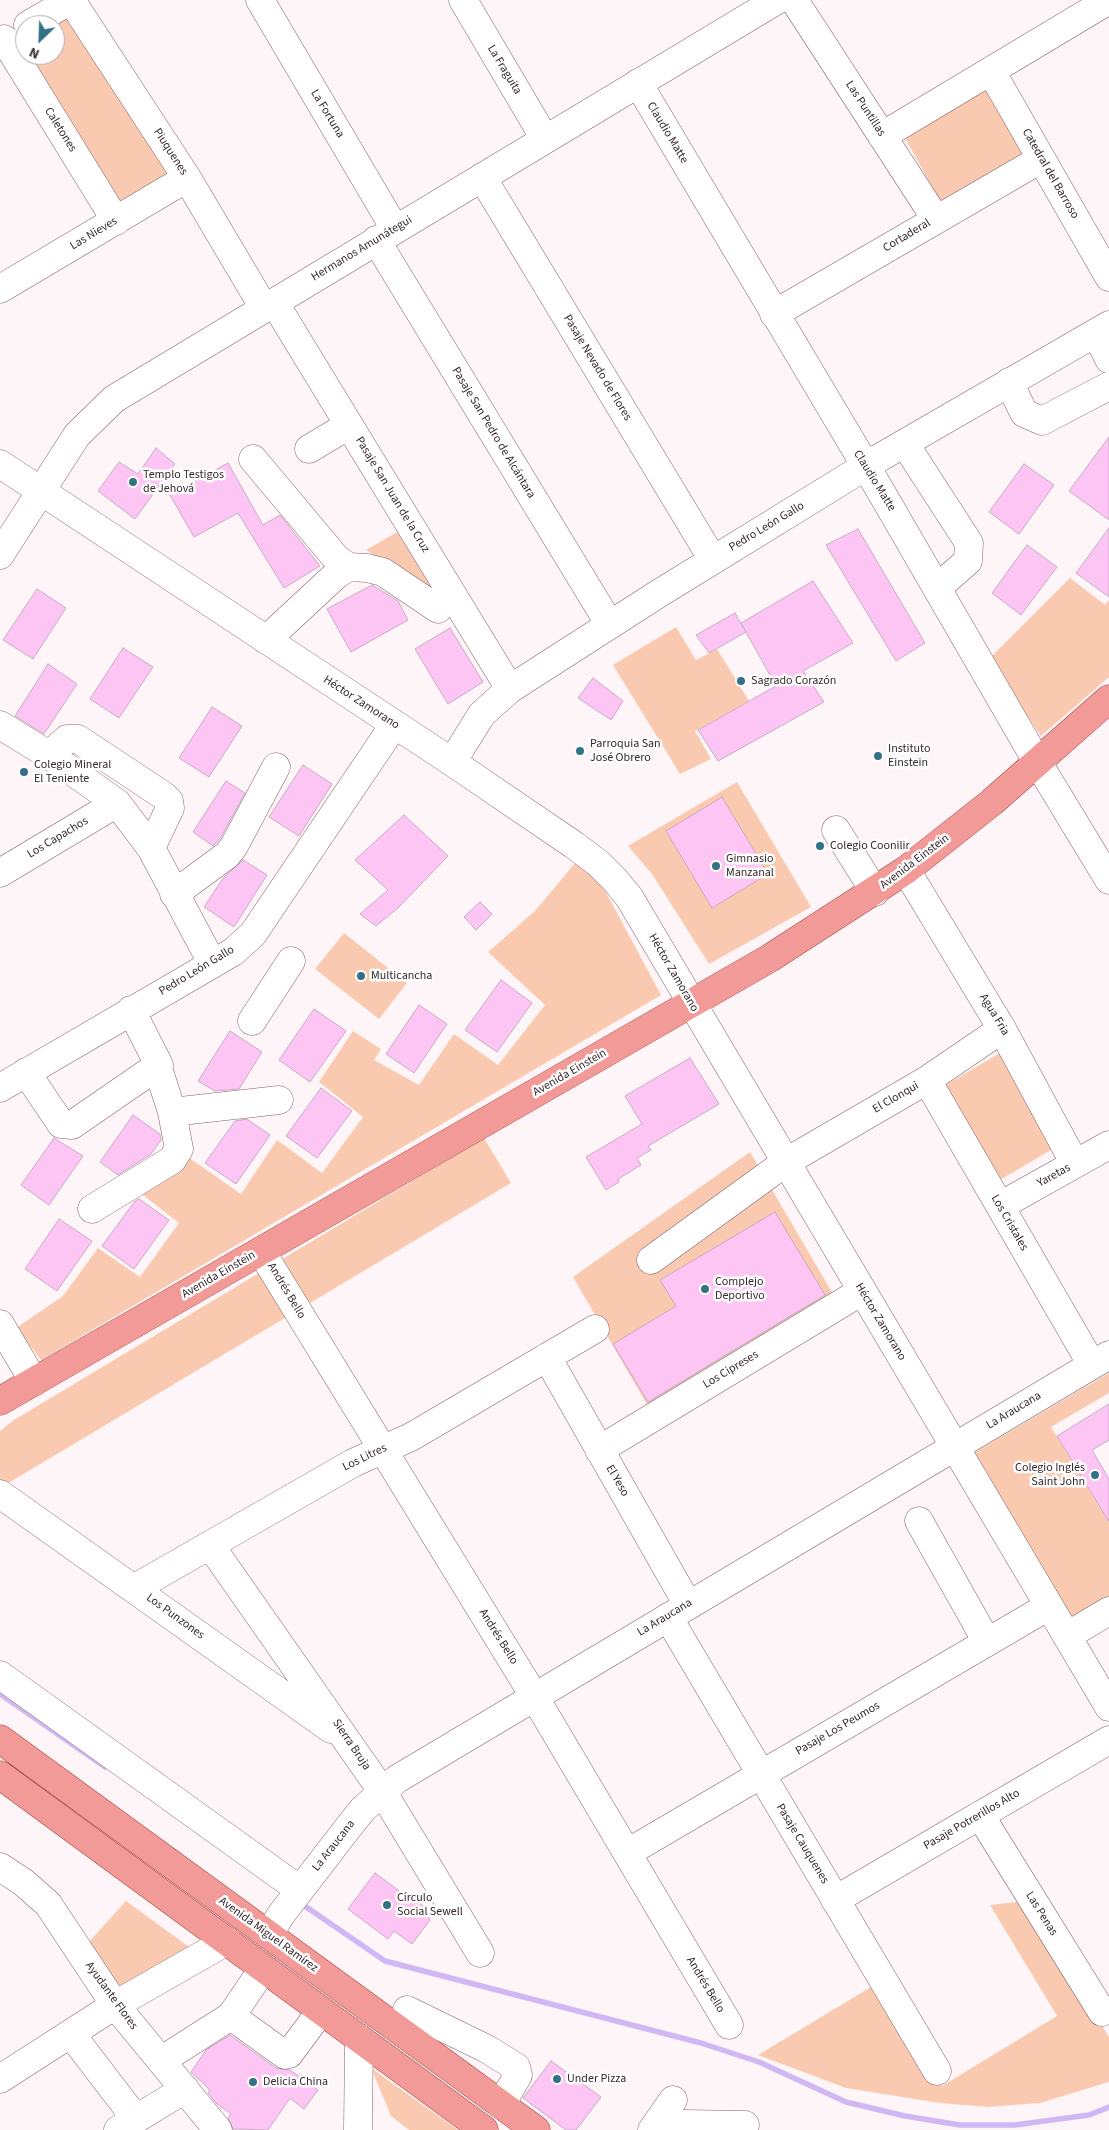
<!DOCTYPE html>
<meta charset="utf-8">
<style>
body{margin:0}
#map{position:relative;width:1109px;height:2130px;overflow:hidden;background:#fdf5f7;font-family:"Source Sans 3",sans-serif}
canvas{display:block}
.north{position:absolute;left:15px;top:15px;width:50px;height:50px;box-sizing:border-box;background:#fff;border:1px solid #afa9ab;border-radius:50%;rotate:204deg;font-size:14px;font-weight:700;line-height:20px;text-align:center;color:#36282c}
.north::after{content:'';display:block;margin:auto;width:18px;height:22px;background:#337186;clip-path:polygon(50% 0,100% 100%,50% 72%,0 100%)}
</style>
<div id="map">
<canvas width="1109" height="2130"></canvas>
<div class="north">N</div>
</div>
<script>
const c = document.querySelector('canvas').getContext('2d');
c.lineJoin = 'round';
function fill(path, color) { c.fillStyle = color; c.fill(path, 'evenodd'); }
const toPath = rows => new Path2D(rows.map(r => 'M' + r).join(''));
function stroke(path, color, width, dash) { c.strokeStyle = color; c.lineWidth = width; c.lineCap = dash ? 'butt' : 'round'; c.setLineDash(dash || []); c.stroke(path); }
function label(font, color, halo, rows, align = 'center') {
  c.font = font + ' "Source Sans 3",sans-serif'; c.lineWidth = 5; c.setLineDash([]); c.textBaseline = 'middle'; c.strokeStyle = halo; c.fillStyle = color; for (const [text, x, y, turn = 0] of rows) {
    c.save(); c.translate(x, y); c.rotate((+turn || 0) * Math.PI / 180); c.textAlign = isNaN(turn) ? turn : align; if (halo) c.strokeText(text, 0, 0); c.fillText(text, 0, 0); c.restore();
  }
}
fill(toPath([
 [68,10,175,182,120,214,13,42,25,35,25,55,55,55,55,25],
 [986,84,1030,163,945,210,901,131],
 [406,527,447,605,366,550],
 [1070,578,1105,605,1109,600,1109,677,1041,736,989,659],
 [676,627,696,660,717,649,749,701,695,731,711,759,680,774,613,665],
 [737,782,811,907,709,964,652,874,628,846],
 [575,863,596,877,609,898,661,995,41,1360,16,1328,63,1296,98,1248,140,1277,179,1223,138,1191,175,1148,241,1194,277,1140,322,1173,363,1117,319,1082,353,1031,381,1049,374,1060,419,1085,454,1034,498,1065,545,1005,488,952,535,911],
 [344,933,407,983,379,1019,315,969],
 [1000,1053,1056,1147,998,1181,942,1087],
 [484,1138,511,1183,0,1488,0,1431,14,1420],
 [750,1152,837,1301,652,1413,573,1277],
 [1109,1373,1109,1393,1051,1427,1109,1523,1109,1604,1071,1628,972,1454],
 [126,1901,196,1952,105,2002,77,1955],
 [1024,1901,1109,2037,1109,2082,1040,2103,988,2107,940,2103,846,2088,758,2055,876,1984,942,2086,1057,2016,990,1905],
 [371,2068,458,2130,409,2130,391,2116]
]), '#f9caaf');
stroke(toPath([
 [0,1694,105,1767],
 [299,1902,385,1961,701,2043,759,2062,846,2102,905,2116,960,2125,1015,2125,1089,2115,1109,2107]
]), '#d1b7f3', 5.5);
const building = toPath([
 [1109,437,1109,520,1069,491,1109,437],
 [156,448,175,464,135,519,98,491,119,462,138,474,156,448],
 [228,463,263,525,280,515,320,566,284,588,238,513,194,537,170,495,228,463],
 [1024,464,1054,485,1019,534,989,512,1024,464],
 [1109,528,1109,597,1076,573,1109,528],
 [858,529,925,643,896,661,826,545,858,529],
 [1027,545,1057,567,1021,615,992,593,1027,545],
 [813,581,853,643,803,671,824,702,718,761,698,730,776,686,741,623,813,581],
 [372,585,398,601,408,620,351,652,327,609,372,585],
 [37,589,66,608,33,659,3,640,37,589],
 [735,613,746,632,709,653,696,635,735,613],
 [450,628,483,682,448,704,415,649,450,628],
 [123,648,153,667,119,718,90,699,123,648],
 [48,664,77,684,44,734,15,716,48,664],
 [593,678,623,701,611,720,578,698,593,678],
 [212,707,242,726,209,777,179,758,212,707],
 [303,765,332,784,299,836,269,817,303,765],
 [226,781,245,793,221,837,213,846,193,832,226,781],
 [722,797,768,874,712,908,666,831,722,797],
 [404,815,448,856,399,907,376,926,360,914,388,890,355,860,404,815],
 [243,860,267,875,234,927,204,907,224,877,243,860],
 [480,902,492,914,476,930,464,917,480,902],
 [501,980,532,1003,497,1052,465,1030,501,980],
 [419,1005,447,1024,414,1073,386,1054,419,1005],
 [314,1009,346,1031,310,1082,279,1060,314,1009],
 [230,1031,262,1052,239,1089,215,1091,198,1081,230,1031],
 [690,1058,719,1104,648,1146,651,1150,637,1158,641,1165,618,1179,619,1182,606,1190,586,1157,642,1124,625,1096,690,1058],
 [321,1088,352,1111,317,1158,286,1136,321,1088],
 [133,1115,160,1134,161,1140,151,1154,118,1175,100,1162,133,1115],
 [247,1119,270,1135,236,1184,205,1163,235,1121,247,1119],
 [54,1138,83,1156,49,1205,21,1185,54,1138],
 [139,1199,169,1220,134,1269,102,1246,135,1201,139,1199],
 [775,1212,825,1295,648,1402,613,1344,676,1306,660,1280,775,1212],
 [59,1219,92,1241,57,1291,25,1269,59,1219],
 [1109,1404,1109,1440,1092,1450,1109,1479,1109,1522,1057,1436,1109,1404],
 [375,1873,413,1901,417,1896,430,1920,412,1944,394,1931,388,1939,348,1909,375,1873],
 [230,2035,276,2068,290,2070,318,2090,304,2109,290,2098,268,2130,233,2129,228,2118,231,2114,217,2104,208,2093,210,2090,191,2072,206,2050,230,2035],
 [551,2061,601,2097,576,2130,566,2130,523,2098,551,2061]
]);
fill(building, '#fcc5f4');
stroke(building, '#c8acc3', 1);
const minor = toPath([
 [71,0,187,178,264,308],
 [260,0,395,229],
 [463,0,545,139],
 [794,0,936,219],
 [28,25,71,0],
 [4,39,116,221],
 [991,71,1109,277],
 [638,83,880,490,1038,763,1109,880],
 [882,136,1109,0],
 [482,177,713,560],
 [376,240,610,625],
 [0,289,187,178],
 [274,302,510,689],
 [774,314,1041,159],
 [1096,333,1109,359],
 [1009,382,1024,413,1042,421,1109,386],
 [905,444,969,543,968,561,937,588],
 [309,449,349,425],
 [253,459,336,558,348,567,336,575,266,640],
 [0,464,452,762,574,845,598,863,615,880,629,897,1109,1707],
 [0,555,77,435,114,399,777,0],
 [348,567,367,568,383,572,438,609],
 [0,725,49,755,117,803,151,848,212,963],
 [49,755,67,739,78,739,164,796,169,801,170,808,151,848],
 [452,762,482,714,510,689,658,594,879,458,1109,325],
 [836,830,875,892],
 [906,870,1002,1029,1075,1164],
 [0,873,117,803],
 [174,894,227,855,234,846,276,767],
 [252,1021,291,961],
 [26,1072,61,1124,72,1125,159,1065,131,1010],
 [927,1080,1092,1365],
 [0,1088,233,952,253,934,267,913,394,725],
 [172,1112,279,1100],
 [1000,1206,1109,1145],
 [92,1209,172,1160,179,1149,172,1112,158,1068],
 [261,1251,534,1696,729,2025],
 [651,1260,786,1162,927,1080,1002,1029],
 [0,1324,34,1382],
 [547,1357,688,1605],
 [599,1450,862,1291],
 [0,1494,331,1729],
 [919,1521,987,1642],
 [210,1545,382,1791,480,1953],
 [135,1588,353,1463,411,1437,595,1329],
 [668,1617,937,2071],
 [1067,1636,1109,1611],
 [0,1675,300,1890],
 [980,1815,1102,2012],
 [627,1853,1049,1606],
 [0,1867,23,1882,48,1904,115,2005,218,2130],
 [835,1900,1109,1740],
 [269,1935,280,1916,347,1829,363,1809,397,1779,1109,1355],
 [407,2010,487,2049,516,2067,518,2075,501,2105],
 [231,2016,285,2055,289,2054,321,2011],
 [71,2034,136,2119],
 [173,2053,231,2016,263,1969],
 [0,2079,115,2005,227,1941],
 [118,2130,185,2089],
 [358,2130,359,2038],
 [652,2130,673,2100],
 [672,2130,684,2124,745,2125]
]);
const major = toPath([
 [0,1401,770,958,906,870,992,802,1109,699],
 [0,1739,536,2130],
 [0,1775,484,2130]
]);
stroke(minor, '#83626d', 29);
stroke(major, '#a94745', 29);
stroke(minor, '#fff', 28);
stroke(major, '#f19a98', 28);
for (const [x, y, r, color] of [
 [133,482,5,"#337186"],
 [741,681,5,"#337186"],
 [580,751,5,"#337186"],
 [878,756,5,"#337186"],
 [24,772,5,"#337186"],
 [820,846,5,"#337186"],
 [716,866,5,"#337186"],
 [361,976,5,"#337186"],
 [705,1289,5,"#337186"],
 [1095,1475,5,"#337186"],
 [387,1905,5,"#337186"],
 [557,2079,5,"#337186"],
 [253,2082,5,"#337186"]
]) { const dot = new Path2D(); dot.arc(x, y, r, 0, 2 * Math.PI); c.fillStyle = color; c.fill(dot); stroke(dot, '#fff', 2); }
label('12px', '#36282c', '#fff', [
 ["La Fraguita",504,70,59],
 ["Las Puntillas",865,109,57],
 ["La Fortuna",327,114,59],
 ["Caletones",60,130,58],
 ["Claudio Matte",667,133,59],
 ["Piuquenes",170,152,57],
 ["Catedral del Barroso",1050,174,60],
 ["Las Nieves",94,234,-31],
 ["Cortaderal",907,236,-31],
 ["Hermanos Amunátegui",362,249,-31],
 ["Pasaje Nevado de Flores",597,368,59],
 ["Pasaje San Pedro de Alcántara",493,433,59],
 ["Claudio Matte",874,481,58],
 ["Pasaje San Juan de la Cruz",392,495,59],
 ["Pedro León Gallo",767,527,-31],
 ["Héctor Zamorano",361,703,33],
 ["Los Capachos",58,838,-31],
 ["Avenida Einstein",915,862,-37],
 ["Pedro León Gallo",197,971,-31],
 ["Héctor Zamorano",673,973,60],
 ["Agua Fria",994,1015,59],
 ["Avenida Einstein",570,1073,-30],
 ["El Clonqui",896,1098,-30],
 ["Yaretas",1054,1176,-29],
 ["Los Cristales",1009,1223,60],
 ["Avenida Einstein",219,1275,-30],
 ["Andrés Bello",286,1291,59],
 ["Héctor Zamorano",880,1322,59],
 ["Los Cipreses",731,1370,-31],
 ["La Araucana",1014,1411,-31],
 ["Los Litres",365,1458,-26],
 ["El Yeso",617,1481,60],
 ["Los Punzones",175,1617,36],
 ["La Araucana",665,1618,-31],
 ["Andrés Bello",498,1637,58],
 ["Pasaje Los Peumos",838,1729,-30],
 ["Sierra Bruja",351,1745,56],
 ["Pasaje Potrerillos Alto",972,1820,-30],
 ["Pasaje Cauquenes",802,1844,59],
 ["La Araucana",334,1846,-52],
 ["Las Penas",1041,1914,58],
 ["Avenida Miguel Ramírez",268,1935,36],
 ["Andrés Bello",705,1985,59],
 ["Ayudante Flores",111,1996,54]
]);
label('12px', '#36282c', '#fff', [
 ["Templo Testigos",143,475],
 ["de Jehová",143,489],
 ["Sagrado Corazón",751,681],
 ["Parroquia San",590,744],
 ["José Obrero",590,758],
 ["Instituto",888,749],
 ["Einstein",888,763],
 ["Colegio Mineral",34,765],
 ["El Teniente",34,779],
 ["Colegio Coonilir",830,846],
 ["Gimnasio",726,859],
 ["Manzanal",726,873],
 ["Multicancha",371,976],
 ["Complejo",715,1282],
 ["Deportivo",715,1296],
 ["Colegio Inglés",1085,1468,"right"],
 ["Saint John",1085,1482,"right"],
 ["Círculo",397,1898],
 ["Social Sewell",397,1912],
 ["Under Pizza",567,2079],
 ["Delicia China",263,2082]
], 'left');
</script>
